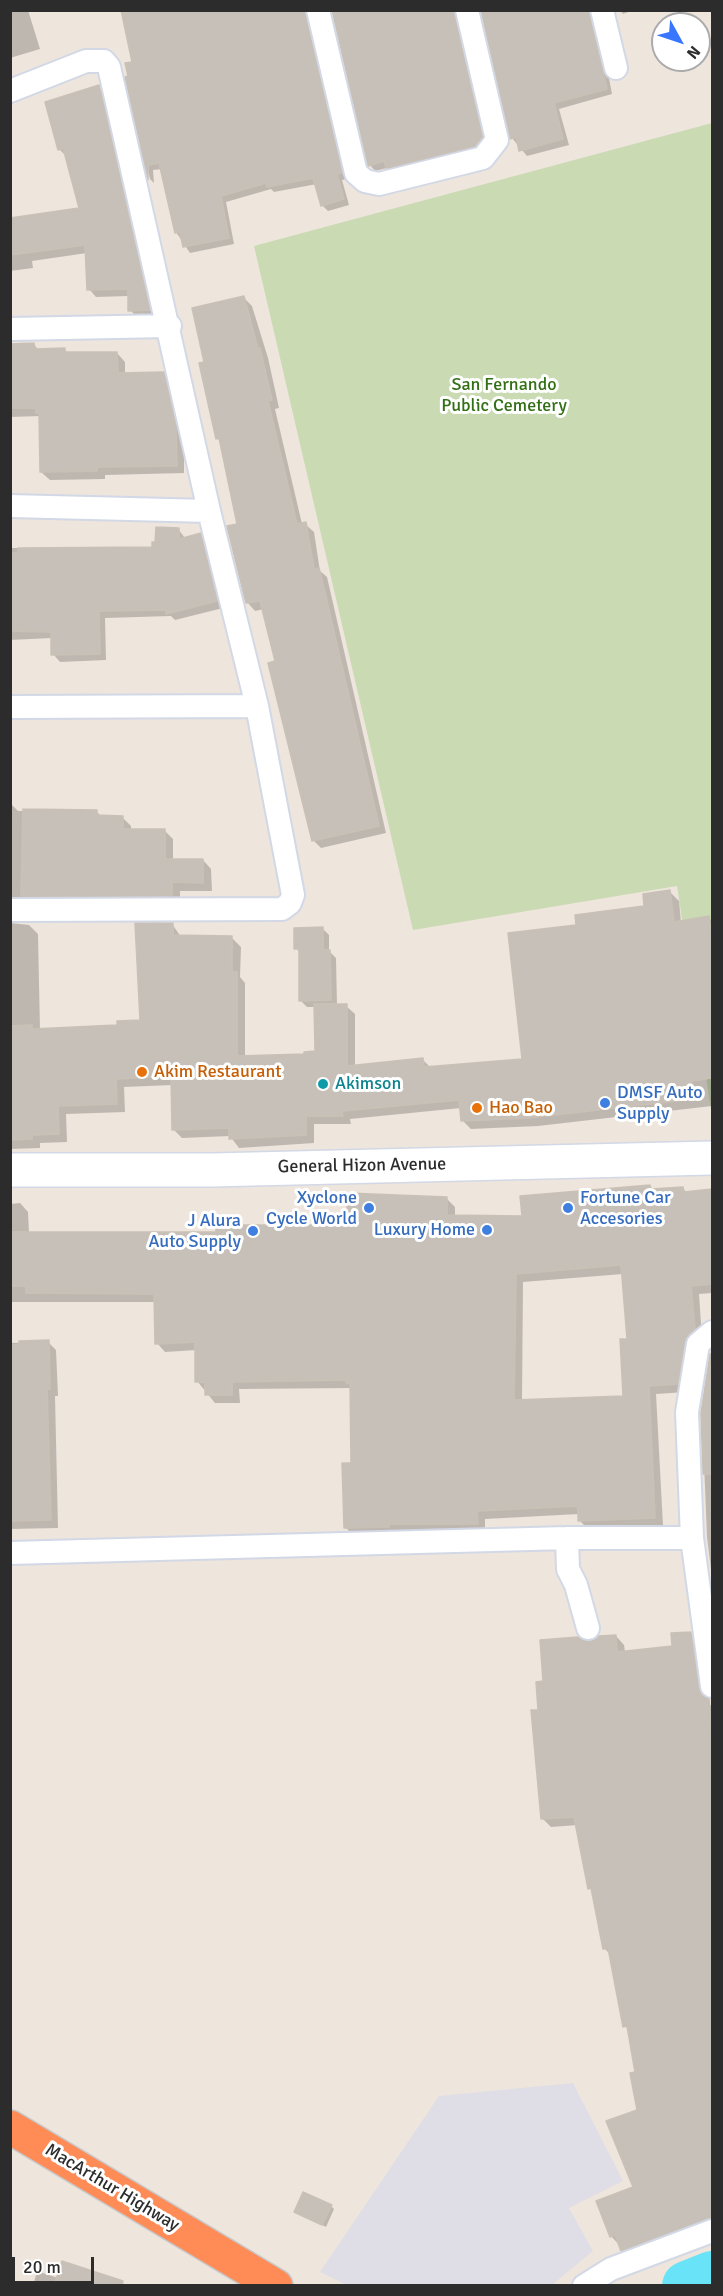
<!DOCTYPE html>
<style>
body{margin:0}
#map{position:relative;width:723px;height:2296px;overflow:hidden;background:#eee5dd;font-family:Signika,sans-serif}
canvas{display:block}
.frame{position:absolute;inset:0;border:12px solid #2c2c2c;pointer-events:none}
.north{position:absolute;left:651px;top:12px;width:60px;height:60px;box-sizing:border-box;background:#fff;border:2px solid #ababab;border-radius:50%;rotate:130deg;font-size:16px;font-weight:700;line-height:24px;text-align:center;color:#2c2c2c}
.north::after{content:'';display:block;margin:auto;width:21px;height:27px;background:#3976ff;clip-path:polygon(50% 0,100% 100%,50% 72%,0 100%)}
.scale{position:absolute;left:12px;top:2257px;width:82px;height:27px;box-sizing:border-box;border:3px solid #2c2c2c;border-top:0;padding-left:8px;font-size:18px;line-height:21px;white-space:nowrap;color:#2c2c2c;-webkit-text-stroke:4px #fff;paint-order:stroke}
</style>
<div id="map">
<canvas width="723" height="2296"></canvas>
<div class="frame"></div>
<div class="north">N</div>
<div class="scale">20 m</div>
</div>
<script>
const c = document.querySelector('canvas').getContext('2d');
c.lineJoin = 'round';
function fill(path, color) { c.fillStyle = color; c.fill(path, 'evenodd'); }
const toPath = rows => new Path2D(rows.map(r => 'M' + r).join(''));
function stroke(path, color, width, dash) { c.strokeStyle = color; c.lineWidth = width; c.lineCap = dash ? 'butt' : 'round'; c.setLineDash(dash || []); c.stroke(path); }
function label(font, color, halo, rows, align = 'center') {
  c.font = font + ' Signika,sans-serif'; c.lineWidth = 6; c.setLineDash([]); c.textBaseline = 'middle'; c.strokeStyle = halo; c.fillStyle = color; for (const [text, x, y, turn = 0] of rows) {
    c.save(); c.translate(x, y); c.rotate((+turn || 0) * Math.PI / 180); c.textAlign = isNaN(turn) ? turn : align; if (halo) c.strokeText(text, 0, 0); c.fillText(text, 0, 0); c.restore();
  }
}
fill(toPath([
 [573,2083,623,2181,569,2208,593,2251,552,2285,347,2285,320,2272,439,2096]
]), '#dfdee6');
fill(toPath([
 [712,123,712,1116,677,886,413,930,254,246]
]), '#cadab3');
fill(toPath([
 [10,10,28,10,40,49,10,58],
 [124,10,313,10,347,179,342,180,349,205,328,211,322,205,317,184,274,192,271,189,226,202,234,244,190,253,176,232,162,169,153,170,154,183,150,179,127,78,134,63],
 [334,10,462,10,488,143,481,152,393,174,387,168,375,171,370,165],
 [482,10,596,10,612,94,559,109,569,145,527,156,512,138],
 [620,10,634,10,623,14],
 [99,87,106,94,157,317,138,318,130,310,129,296,96,297,89,289,87,253,32,261,33,268,10,271,10,219,81,210,67,157,59,149],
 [244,298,252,306,268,358,279,408,275,409,302,524,305,524,314,532,320,571,327,577,386,833,321,848,313,840,264,609,255,611,247,602,238,525,222,443,217,438,206,363],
 [10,345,34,345,39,350,65,350,69,354,117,353,125,362,125,374,163,373,171,381,184,437,184,473,105,475,105,479,50,480,41,472,41,416,10,417],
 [178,529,185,538,200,535,207,542,223,608,175,620,171,616,105,618,106,660,60,662,53,654,52,638,10,640,10,548,153,548],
 [10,803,18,811,97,812,102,817,122,817,131,826,131,830,164,830,173,839,173,860,203,860,211,869,212,891,180,891,180,904,10,909],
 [670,892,679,901,681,922,708,917,712,922,712,1106,538,1126,471,1129,462,1120,461,1108,350,1119,351,1124,314,1124,314,1143,239,1148,230,1136,182,1138,173,1129,173,1085,124,1087,125,1112,66,1114,67,1142,40,1143,40,1148,10,1149,10,923,29,925,38,934,40,1030,118,1027,141,1021,172,924,181,937,232,938,241,947,240,977,245,983,245,1057,306,1056,316,1052,316,1007,307,1007,300,1000,300,953,296,948,322,928,329,935,329,951,336,958,337,1006,346,1006,355,1014,355,1066,423,1060,431,1068,523,1061,578,926,646,908],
 [650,1186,654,1190,683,1188,687,1193,712,1191,712,1293,699,1294,702,1338,686,1392,656,1394,663,1525,588,1529,580,1521,579,1514,485,1519,485,1532,354,1536,346,1528,353,1465,352,1388,239,1389,240,1403,215,1403,197,1381,197,1350,165,1352,157,1343,155,1302,10,1302,10,1204,20,1203,28,1212,29,1233,217,1233,348,1226,447,1199,455,1207,455,1217,523,1217],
 [623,1274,628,1341,624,1397,522,1402,523,1282],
 [48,1342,56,1350,58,1396,55,1396,58,1528,10,1529,10,1343],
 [711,1356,712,1356,712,1578,707,1537,702,1413],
 [691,1634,699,1642,706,1698,711,1706,712,1719,712,2227,631,2258,611,2236,635,2188,638,2111,637,2073,629,2030,625,2026,610,1954,604,1948,578,1825,551,1827,542,1818,540,1711,545,1682,591,1643,616,1636,624,1645,625,1652,674,1648],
 [331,2206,334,2209,326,2227,296,2211],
 [37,2271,58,2278,121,2285,33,2286]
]), '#0003');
stroke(toPath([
 [687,2286,712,2276]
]), '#68e3f8', 50);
const building = toPath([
 [121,10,305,10,342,173,337,174,344,199,321,206,313,178,267,187,266,183,221,196,229,238,183,247,180,232,175,233,159,163,148,165,148,180,125,77,128,76,125,63,132,62,121,10],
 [332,10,454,10,482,137,475,146,386,168,384,161,368,166,332,10],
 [481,10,588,10,607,89,554,103,563,139,519,151,516,137,510,139,481,10],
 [99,85,150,310,128,311,128,289,87,290,85,245,10,255,10,218,79,208,63,148,58,150,45,102,99,85],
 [244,296,258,349,260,348,272,400,268,401,297,524,306,522,314,569,319,568,326,597,379,826,312,841,268,663,275,661,260,601,246,603,227,526,237,524,219,438,216,439,199,363,204,362,192,308,244,296],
 [34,343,35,349,65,348,65,352,117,352,118,373,164,372,176,428,177,466,97,467,97,471,40,472,39,413,36,413,36,408,10,408,10,344,34,343],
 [156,527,179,528,179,539,201,533,217,601,166,614,166,610,99,611,100,654,51,655,51,632,10,631,10,553,18,553,18,548,152,547,152,542,155,542,156,527],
 [23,809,97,810,97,815,123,816,123,829,165,829,165,859,203,859,203,883,172,882,172,896,21,896,23,809],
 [670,890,674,922,709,916,712,936,712,1078,691,1081,693,1099,528,1118,461,1121,459,1100,342,1111,343,1116,306,1116,306,1135,229,1139,229,1128,172,1130,171,1076,116,1079,117,1104,58,1106,59,1134,32,1135,32,1139,10,1140,10,1026,32,1025,32,1029,117,1025,117,1021,140,1020,135,923,173,923,173,935,232,936,232,972,237,972,237,1056,304,1054,304,1052,315,1051,314,1004,347,1004,347,1066,423,1058,424,1067,522,1059,508,933,576,925,575,915,644,906,643,894,670,890],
 [323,927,323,950,330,950,331,1000,299,1001,299,949,294,949,294,928,323,927],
 [650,1185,651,1189,683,1187,684,1192,712,1189,712,1284,691,1286,695,1329,685,1342,678,1384,649,1386,655,1518,578,1521,578,1506,477,1511,478,1524,389,1524,389,1527,344,1528,342,1463,351,1463,350,1383,346,1383,346,1380,232,1382,232,1395,205,1395,205,1382,195,1382,195,1342,155,1344,154,1294,26,1293,26,1286,10,1286,10,1232,216,1232,216,1225,347,1225,347,1193,447,1197,447,1215,522,1216,520,1196,650,1185],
 [621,1265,627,1339,620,1339,623,1396,514,1400,516,1274,621,1265],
 [49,1340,50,1389,47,1389,51,1520,10,1521,10,1345,19,1345,19,1341,49,1340],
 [710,1354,712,1354,712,1474,703,1474,701,1413,710,1354],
 [691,1632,699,1688,702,1695,709,1699,712,1744,712,2218,621,2251,615,2235,610,2237,596,2201,633,2187,606,2121,637,2110,630,2073,635,2072,627,2026,623,2027,608,1948,603,1949,591,1888,588,1889,574,1817,541,1819,531,1710,538,1710,536,1682,543,1681,540,1640,578,1637,591,1641,598,1636,616,1635,617,1652,672,1646,671,1633,691,1632],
 [303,2192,332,2205,322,2225,294,2212,303,2192],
 [62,2261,123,2281,122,2286,54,2286,62,2261]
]);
fill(building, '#c6c0b8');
stroke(building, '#cac1b6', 1.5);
const street = toPath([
 [318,10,356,173,365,181,379,184,483,158,497,140,467,10],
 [602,10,616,68],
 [10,91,86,61,104,61,109,67,209,511,257,706,293,895,290,903,282,909,10,910],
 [10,329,170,326],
 [10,506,209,511],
 [10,707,257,706],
 [712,1332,698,1344,687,1412,692,1538,712,1686],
 [567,1538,568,1569,576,1585,588,1628],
 [10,1553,567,1538,692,1538],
 [584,2286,611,2269,712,2231]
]);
const secondary = toPath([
 [10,1170,211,1170,712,1158]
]);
const highway = toPath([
 [10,2127,276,2286]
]);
stroke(street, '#d2d8e5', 26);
stroke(secondary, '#d2d8e5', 36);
stroke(highway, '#c8c8c8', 36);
stroke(street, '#fff', 22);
stroke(secondary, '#fff', 33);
stroke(highway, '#ff8b57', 33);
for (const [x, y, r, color] of [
 [142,1072,6,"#e8710a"],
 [323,1084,6,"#0f9aa8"],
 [605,1103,6,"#3f7fe0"],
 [477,1108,6,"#e8710a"],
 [369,1208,6,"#3f7fe0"],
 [568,1208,6,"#3f7fe0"],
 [487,1230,6,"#3f7fe0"],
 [253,1231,6,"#3f7fe0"]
]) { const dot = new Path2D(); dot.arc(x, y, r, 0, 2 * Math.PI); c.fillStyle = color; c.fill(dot); stroke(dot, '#fff', 2); }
label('18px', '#326f15', '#fff', [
 ["San Fernando",504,385],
 ["Public Cemetery",504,406]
]);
label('18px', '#c56008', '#fff', [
 ["Akim Restaurant",154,1072],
 ["Hao Bao",489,1108]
], 'left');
label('18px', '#0d838f', '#fff', [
 ["Akimson",335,1084]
], 'left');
label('18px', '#366cbe', '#fff', [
 ["DMSF Auto",617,1093,"left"],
 ["Supply",617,1114,"left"],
 ["Xyclone",357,1198],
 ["Cycle World",357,1219],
 ["Fortune Car",580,1198,"left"],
 ["Accesories",580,1219,"left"],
 ["J Alura",241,1221],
 ["Auto Supply",241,1242],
 ["Luxury Home",475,1230]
], 'right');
label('18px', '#2c2c2c', '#fff', [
 ["General Hizon Avenue",362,1166,-1],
 ["MacArthur Highway",112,2188,31]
]);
</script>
